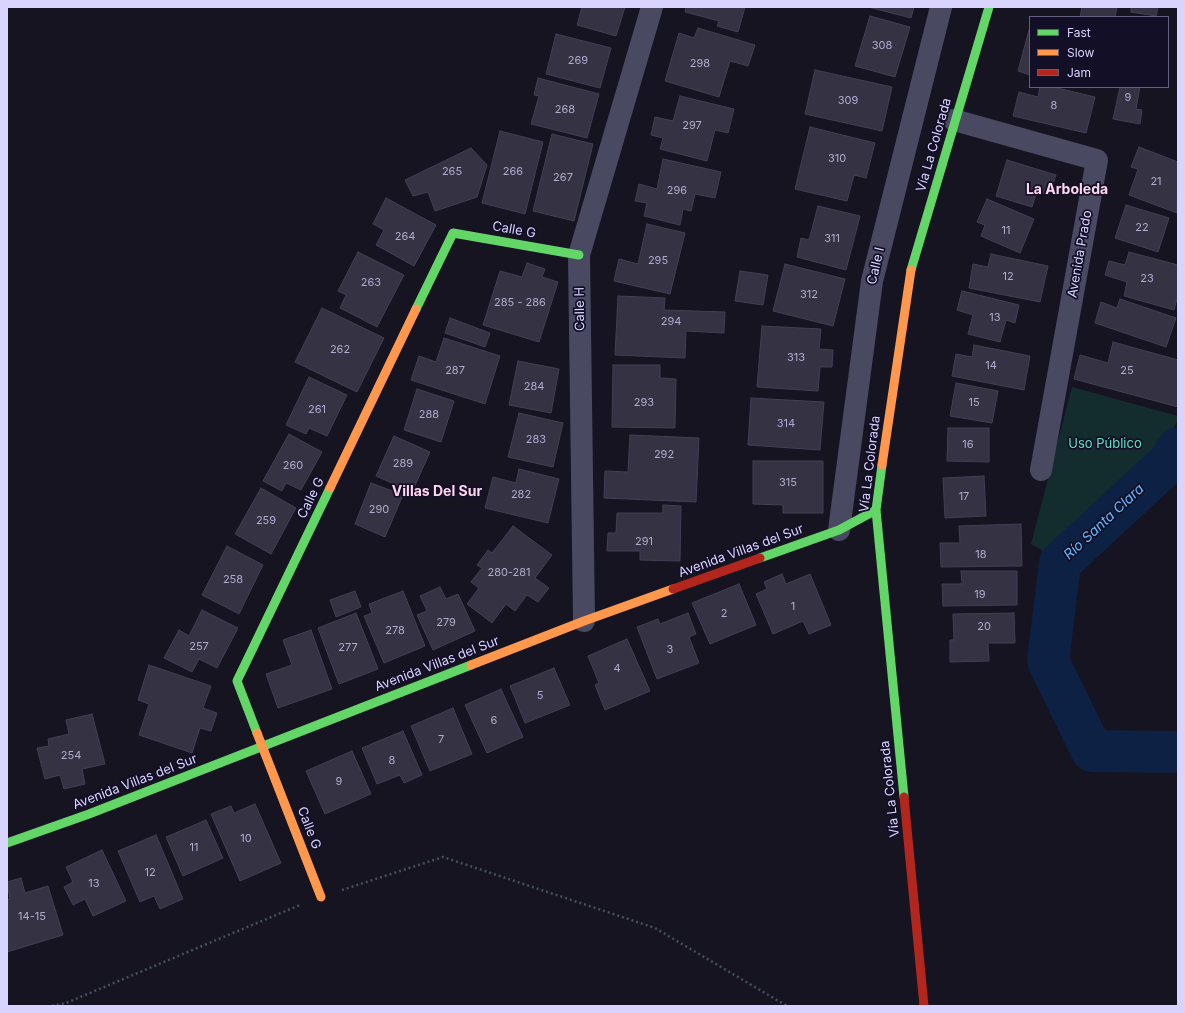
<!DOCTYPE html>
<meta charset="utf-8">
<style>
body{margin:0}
#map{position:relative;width:1185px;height:1013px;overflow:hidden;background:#161421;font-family:Inter,sans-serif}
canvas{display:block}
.frame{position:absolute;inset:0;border:8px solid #d9d4ff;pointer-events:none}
.legend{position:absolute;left:1029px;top:16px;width:140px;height:72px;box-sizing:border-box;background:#130f26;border:1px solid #625e7d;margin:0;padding:5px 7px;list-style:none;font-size:12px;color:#d9d4ff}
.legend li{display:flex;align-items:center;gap:8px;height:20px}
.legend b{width:20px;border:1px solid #625e7d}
</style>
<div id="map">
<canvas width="1185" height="1013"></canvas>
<div class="frame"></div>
<ul class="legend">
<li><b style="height:5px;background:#63d668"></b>Fast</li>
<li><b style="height:5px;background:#ff974d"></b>Slow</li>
<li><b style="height:5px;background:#b3261e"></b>Jam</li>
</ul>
</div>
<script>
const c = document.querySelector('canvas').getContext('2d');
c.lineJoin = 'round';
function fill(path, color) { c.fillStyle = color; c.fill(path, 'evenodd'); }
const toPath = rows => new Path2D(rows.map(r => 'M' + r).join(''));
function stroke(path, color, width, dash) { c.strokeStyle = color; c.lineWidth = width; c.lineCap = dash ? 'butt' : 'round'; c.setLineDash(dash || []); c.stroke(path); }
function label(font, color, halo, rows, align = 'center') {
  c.font = font + ' Inter,sans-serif'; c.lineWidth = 3.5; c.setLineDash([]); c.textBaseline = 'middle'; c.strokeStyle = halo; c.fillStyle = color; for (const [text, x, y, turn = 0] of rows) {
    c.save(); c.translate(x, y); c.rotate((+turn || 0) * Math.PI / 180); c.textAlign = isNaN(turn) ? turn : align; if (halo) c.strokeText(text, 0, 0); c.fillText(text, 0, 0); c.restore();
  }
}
fill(toPath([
 [1072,387,1178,416,1178,421,1128,490,1056,558,1031,544]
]), '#132c2d');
stroke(toPath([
 [1178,448,1169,462,1060,563,1048,661,1092,751,1178,752]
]), '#0d2144', 42);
const building = toPath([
 [582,7,625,7,616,36,577,25,582,7],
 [686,7,745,7,738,32,717,26,719,21,685,12,686,7],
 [868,7,914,7,911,18,868,7],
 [1082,7,1117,7,1115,17,1080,17,1082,7],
 [1131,7,1158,7,1156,16,1131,12,1131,7],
 [870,16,910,27,895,77,855,66,870,16],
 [698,28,755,45,748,66,730,61,719,97,665,81,679,33,694,38,698,28],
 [1029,30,1030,31,1030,75,1018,71,1029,30],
 [556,34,611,48,600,88,546,74,556,34],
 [815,70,892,87,882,131,805,114,815,70],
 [538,78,599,94,587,138,531,124,539,96,534,95,538,78],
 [1040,87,1053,87,1095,97,1086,133,1013,116,1019,92,1038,97,1040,87],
 [1120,87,1140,87,1136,109,1142,110,1140,124,1113,119,1120,87],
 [680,96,734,109,728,133,715,130,707,161,660,149,663,138,651,135,655,117,673,121,680,96],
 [810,127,875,143,866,178,854,175,847,201,795,189,810,127],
 [500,131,543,142,525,214,482,203,500,131],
 [552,134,593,144,574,221,533,211,552,134],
 [1139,147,1178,162,1177,213,1129,195,1138,169,1131,167,1139,147],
 [471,148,487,165,477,197,435,211,428,192,413,196,405,180,471,148],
 [663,159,721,172,715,198,695,194,691,211,683,209,680,225,644,216,647,203,635,201,639,184,657,189,663,159],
 [1007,160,1056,175,1049,195,1037,191,1032,207,996,196,1007,160],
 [386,198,436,225,414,266,376,245,384,230,373,224,386,198],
 [987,199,1034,219,1020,253,981,236,985,225,977,222,987,199],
 [1126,205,1169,218,1158,252,1115,238,1126,205],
 [818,206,860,216,846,270,797,257,801,238,809,240,818,206],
 [647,224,685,233,670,294,614,281,619,259,638,264,647,224],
 [358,252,404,275,377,327,340,308,346,295,338,291,358,252],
 [1129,252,1178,265,1178,295,1174,310,1124,296,1127,282,1105,275,1109,261,1125,265,1129,252],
 [991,254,1048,266,1040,302,969,288,973,264,988,267,991,254],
 [527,263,545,269,542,277,558,282,539,342,483,325,500,271,522,277,527,263],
 [785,264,845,279,833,326,773,311,785,264],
 [740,271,768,275,763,305,735,301,740,271],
 [962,291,1019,305,1015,323,1006,320,1000,342,968,334,973,315,957,310,962,291],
 [618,296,665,298,664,310,725,312,724,333,686,331,685,358,615,355,618,296],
 [1120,299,1176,318,1166,347,1095,323,1101,302,1117,308,1120,299],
 [322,308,384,338,357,392,295,362,322,308],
 [450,318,490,333,485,347,445,333,450,318],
 [762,326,821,329,819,349,833,350,832,367,820,367,818,391,757,387,762,326],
 [444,338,500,356,485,404,411,380,419,356,436,362,444,338],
 [1113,342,1178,360,1178,407,1074,379,1080,355,1108,363,1113,342],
 [974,345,1030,356,1024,390,952,376,956,354,972,357,974,345],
 [518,361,559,369,551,413,509,405,518,361],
 [613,365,660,365,660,378,676,379,675,428,612,427,613,365],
 [309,377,347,395,327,436,309,428,306,434,286,425,309,377],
 [956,383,998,391,992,423,950,416,956,383],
 [417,389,454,401,441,442,404,430,417,389],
 [751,398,824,402,820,450,748,445,751,398],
 [519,413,563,423,553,467,508,457,519,413],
 [948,428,989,428,989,462,947,461,948,428],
 [289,434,322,452,301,490,286,483,282,491,263,481,289,434],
 [630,435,699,438,696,502,604,498,605,471,628,472,630,435],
 [394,436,430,452,412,492,376,476,394,436],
 [753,461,823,461,823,513,783,513,783,505,753,504,753,461],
 [519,469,559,479,548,523,485,508,493,477,516,483,519,469],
 [984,476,986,516,945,518,943,478,984,476],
 [371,483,403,495,385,537,355,524,371,483],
 [261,488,296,508,271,554,235,534,261,488],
 [663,505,681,506,680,561,640,560,640,551,607,551,608,533,616,533,617,513,663,513,663,505],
 [1021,524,1022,566,941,567,940,543,960,543,959,526,1021,524],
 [513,526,552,555,535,578,549,588,538,602,527,595,515,611,506,604,492,623,467,604,479,588,471,582,482,568,477,565,488,550,492,553,513,526],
 [227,546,263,565,239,614,202,595,227,546],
 [961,571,1017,571,1017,605,943,606,942,584,962,584,961,571],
 [782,574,786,584,810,574,831,625,809,634,803,621,773,634,756,594,767,589,764,582,782,574],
 [739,584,756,625,710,644,692,603,739,584],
 [440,587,446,599,458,594,475,631,433,650,417,615,427,611,420,596,440,587],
 [355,591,361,607,336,617,330,600,355,591],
 [403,591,425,646,384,663,364,616,372,613,369,604,403,591],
 [202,610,238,628,217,668,199,659,192,672,164,658,179,630,189,636,202,610],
 [356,613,378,669,339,684,318,628,356,613],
 [688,613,696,634,689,637,699,663,657,679,637,627,658,619,660,624,688,613],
 [1014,613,1015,643,988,643,989,661,950,662,950,640,954,640,953,614,1014,613],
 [311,630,332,689,278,708,266,674,292,665,283,640,311,630],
 [627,639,650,691,605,710,595,685,599,683,588,656,627,639],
 [149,665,211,686,203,708,217,713,211,731,200,728,192,753,139,735,149,704,138,700,149,665],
 [554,668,570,705,525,723,510,686,554,668],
 [501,689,523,737,487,753,465,705,501,689],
 [453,708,472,754,430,771,411,726,453,708],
 [92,714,105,764,82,769,85,784,64,789,60,775,45,779,37,748,49,746,48,739,69,734,66,720,92,714],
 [403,731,422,775,404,783,400,775,377,784,362,748,403,731],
 [352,751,371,794,325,814,306,771,352,751],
 [255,804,281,863,240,881,211,814,231,806,234,813,255,804],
 [206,820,223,858,183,876,166,837,206,820],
 [156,835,183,899,160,909,154,896,140,902,118,851,156,835],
 [102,850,126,901,93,916,85,899,73,905,64,887,73,882,66,867,102,850],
 [21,878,25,893,48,886,63,935,7,952,7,900,10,899,7,882,21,878]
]);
fill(building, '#343243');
stroke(building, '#433f54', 1);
stroke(toPath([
 [342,890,443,857,655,928,787,1006],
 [52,1006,66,1003,300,905]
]), '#44505f', 2.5, [2, 3]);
stroke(toPath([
 [954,120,1097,160,1041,470],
 [839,530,872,281,941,7],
 [584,621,579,255,652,7]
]), '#4a4962', 22);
stroke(toPath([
 [911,270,989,7],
 [416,309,453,233,579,255],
 [882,465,876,510,904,797],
 [760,558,839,530,876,510],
 [257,733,237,681,330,488],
 [7,843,89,814,471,665]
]), '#63d668', 9);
stroke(toPath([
 [882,465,911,270],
 [330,488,416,309],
 [471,665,584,621,673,589],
 [257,733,321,897]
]), '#ff974d', 9);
stroke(toPath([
 [673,589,760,558],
 [904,797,924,1006]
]), '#b3261e', 9);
label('11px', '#b0acd0', null, [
 ["308",882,46],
 ["269",578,61],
 ["298",700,64],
 ["9",1128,98],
 ["309",848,101],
 ["8",1054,106],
 ["268",565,110],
 ["297",692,126],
 ["310",837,159],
 ["265",452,172],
 ["266",513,172],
 ["267",563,178],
 ["21",1156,182],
 ["296",677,191],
 ["22",1142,228],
 ["11",1006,231],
 ["264",405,237],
 ["311",832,239],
 ["295",658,261],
 ["12",1008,277],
 ["23",1147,279],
 ["263",371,283],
 ["312",809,295],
 ["285 - 286",520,303],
 ["13",995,318],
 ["294",671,322],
 ["262",340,350],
 ["313",796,358],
 ["14",991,366],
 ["287",455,371],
 ["25",1127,371],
 ["284",534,387],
 ["293",644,403],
 ["15",974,403],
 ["261",317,410],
 ["288",429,415],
 ["314",786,424],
 ["283",536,440],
 ["16",968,445],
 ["292",664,455],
 ["289",403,464],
 ["260",293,466],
 ["315",788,483],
 ["282",521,495],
 ["17",964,497],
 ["290",379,510],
 ["259",266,521],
 ["291",644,542],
 ["18",981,555],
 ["280-281",509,573],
 ["258",233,580],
 ["19",980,595],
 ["1",793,607],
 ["2",724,614],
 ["279",446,623],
 ["20",984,627],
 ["278",395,631],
 ["257",199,647],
 ["277",348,648],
 ["3",670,650],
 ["4",617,669],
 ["5",540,696],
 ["6",494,721],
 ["7",441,740],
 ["254",71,756],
 ["8",392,761],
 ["9",339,782],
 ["10",246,839],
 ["11",194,848],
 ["12",150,873],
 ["13",94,884],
 ["14-15",32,917]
]);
label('13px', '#d9d4ff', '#130f26', [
 ["Vía La Colorada",934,145,-74],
 ["Calle G",514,230,10],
 ["Avenida Prado",1080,254,-80],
 ["Calle I",876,266,-77],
 ["Calle H",580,309,-91],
 ["Vía La Colorada",870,464,-83],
 ["Calle G",311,498,-64],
 ["Avenida Villas del Sur",741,551,-20],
 ["Avenida Villas del Sur",437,664,-21],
 ["Avenida Villas del Sur",135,782,-21],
 ["Vía La Colorada",890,789,-96],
 ["Calle G",309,828,69]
]);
label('13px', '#5fe0c0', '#130f26', [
 ["Uso Público",1105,444]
]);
label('bold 14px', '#ffd6f0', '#130f26', [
 ["La Arboleda",1067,190],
 ["Villas Del Sur",437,492]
]);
label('italic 14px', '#62b6ff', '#130f26', [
 ["Río Santa Clara",1104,522,-43]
]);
</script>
